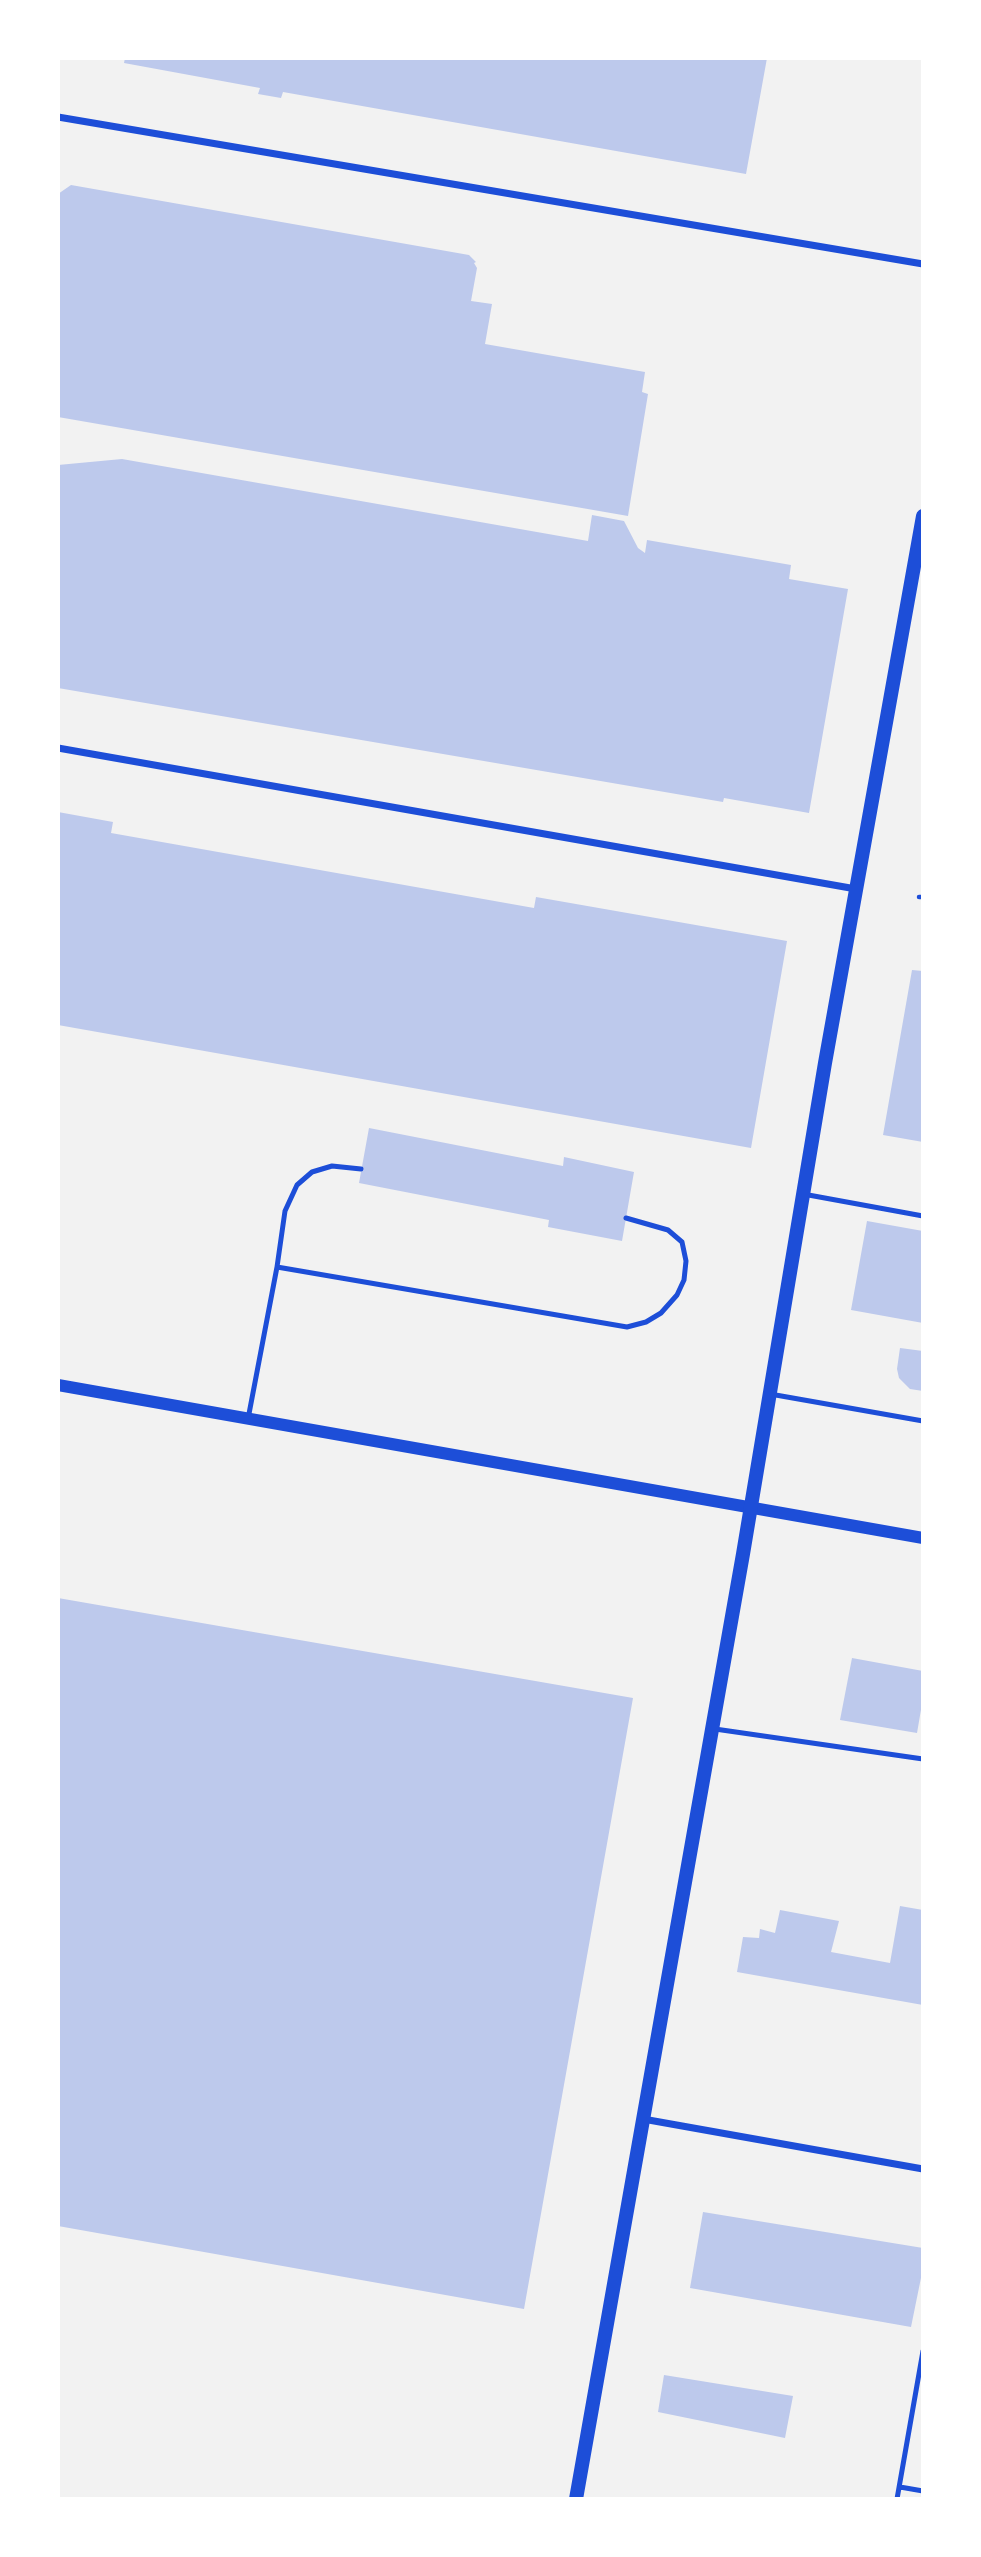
<!DOCTYPE html>
<style>
body{margin:0}
#map{position:relative;width:981px;height:2557px;overflow:hidden;background:#f2f2f2;font-family:Signika,sans-serif}
canvas{display:block}
.frame{position:absolute;inset:0;border:60px solid #fff;pointer-events:none}
</style>
<div id="map">
<canvas width="981" height="2557"></canvas>
<div class="frame"></div>
</div>
<script>
const c = document.querySelector('canvas').getContext('2d');
c.lineJoin = 'round';
function fill(path, color) { c.fillStyle = color; c.fill(path, 'evenodd'); }
const toPath = rows => new Path2D(rows.map(r => 'M' + r).join(''));
function stroke(path, color, width, dash) { c.strokeStyle = color; c.lineWidth = width; c.lineCap = dash ? 'butt' : 'round'; c.setLineDash(dash || []); c.stroke(path); }
fill(toPath([
 [125,58,767,58,746,174,283,92,281,98,258,94,260,88,124,63],
 [71,185,469,255,476,262,474,263,477,268,471,301,492,304,485,344,645,372,642,392,648,394,628,516,58,417,58,194],
 [122,459,588,541,592,515,624,521,638,548,645,553,647,540,791,565,789,579,848,589,809,813,724,798,723,802,58,688,58,465],
 [58,812,113,822,111,833,534,908,536,897,787,941,751,1148,58,1025],
 [912,970,923,971,923,1142,883,1135],
 [369,1128,563,1166,564,1157,634,1172,622,1241,548,1227,549,1220,359,1183],
 [867,1221,923,1231,923,1323,851,1310],
 [900,1348,923,1351,923,1391,910,1389,899,1378,897,1369],
 [58,1598,633,1698,524,2309,58,2226],
 [852,1658,923,1671,923,1698,917,1733,840,1720],
 [900,1906,923,1910,923,2005,737,1972,743,1937,759,1938,760,1929,775,1933,780,1910,839,1921,831,1952,890,1963],
 [703,2212,923,2248,923,2268,911,2327,690,2288],
 [664,2375,793,2396,785,2438,658,2412]
]), '#bdc9ec');
stroke(toPath([
 [919,897,923,897]
]), '#1d4ed8', 4.5);
stroke(toPath([
 [803,1194,923,1216],
 [277,1267,285,1211,297,1185,312,1172,332,1166,361,1169],
 [770,1394,923,1421],
 [248,1419,277,1267,627,1327,646,1322,661,1313,677,1295,684,1280,686,1261,682,1242,668,1230,626,1218],
 [715,1729,923,1759],
 [900,2487,923,2491],
 [897,2499,923,2351]
]), '#1d4ed8', 5);
stroke(toPath([
 [58,117,923,264],
 [58,748,856,889],
 [643,2119,923,2169]
]), '#1d4ed8', 7);
stroke(toPath([
 [58,1385,923,1538]
]), '#1d4ed8', 12);
stroke(toPath([
 [576,2499,743,1554,825,1063,923,516]
]), '#1d4ed8', 14);
</script>
